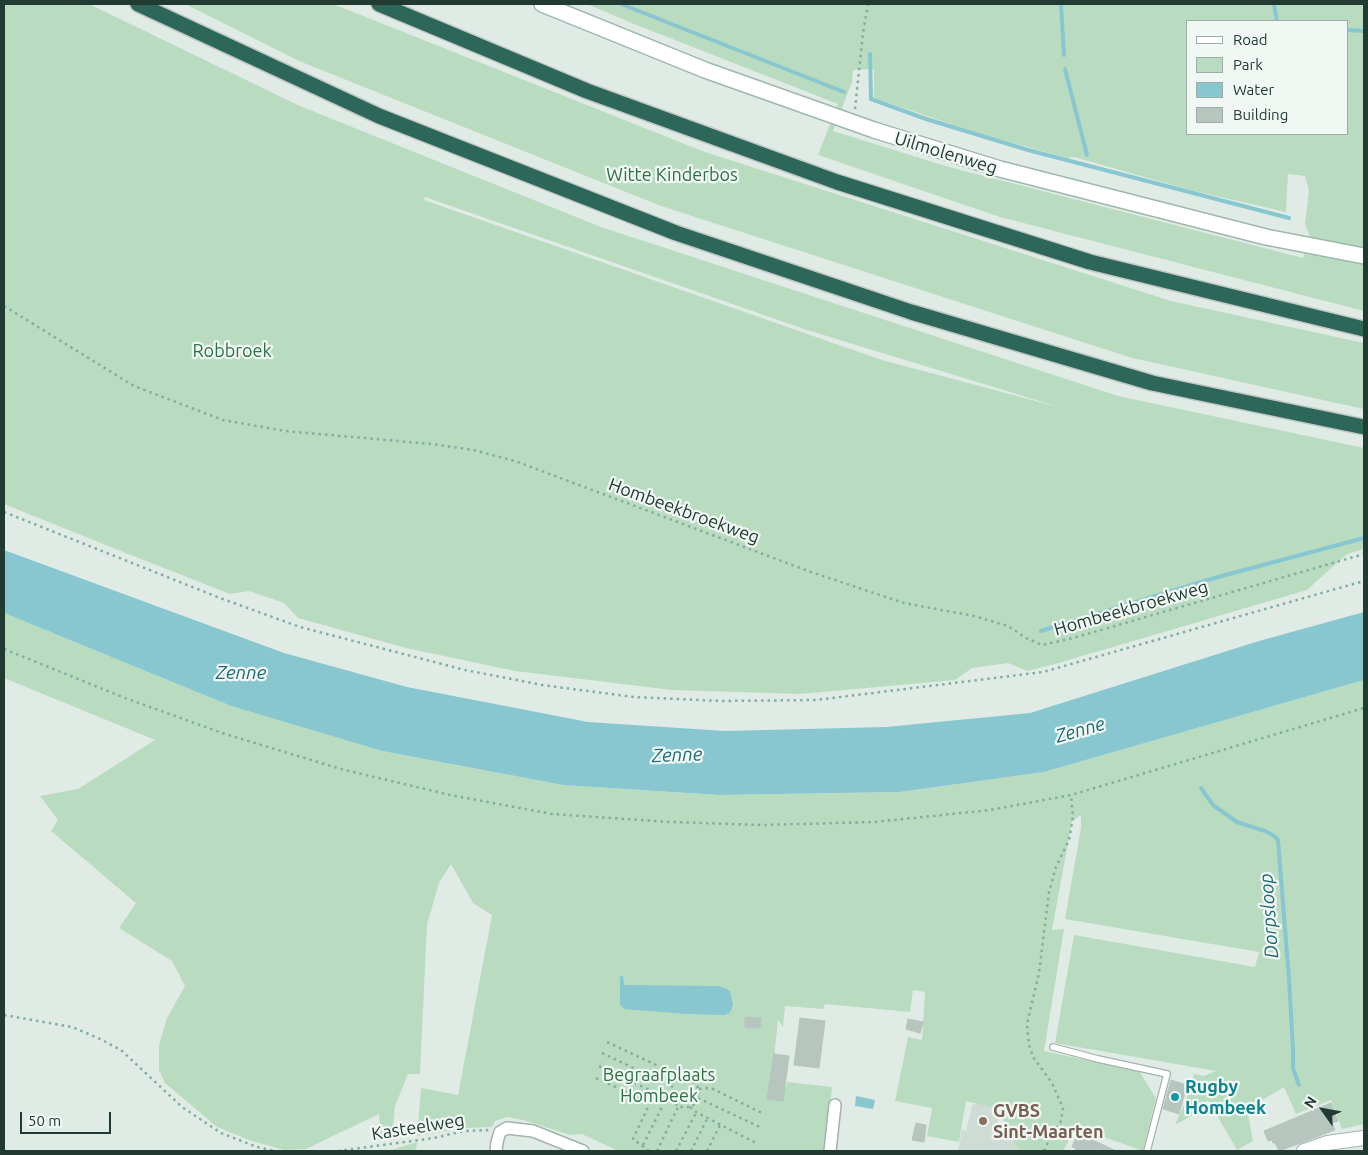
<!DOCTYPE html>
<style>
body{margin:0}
#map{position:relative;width:1368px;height:1155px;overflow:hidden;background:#e0ebe6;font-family:Ubuntu,sans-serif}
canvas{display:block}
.frame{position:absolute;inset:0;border:5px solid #213b33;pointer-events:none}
.legend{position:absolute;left:1186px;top:20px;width:162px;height:115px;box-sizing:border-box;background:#f1f8f4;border:1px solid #9eaca7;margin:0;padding:6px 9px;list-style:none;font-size:15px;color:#213b33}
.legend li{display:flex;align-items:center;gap:10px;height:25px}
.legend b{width:25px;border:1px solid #9eaca7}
.north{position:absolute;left:1298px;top:1085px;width:50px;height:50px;-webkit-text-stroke:4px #f1f8f4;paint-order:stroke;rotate:302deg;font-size:14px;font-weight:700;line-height:20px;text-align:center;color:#213b33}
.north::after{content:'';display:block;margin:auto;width:18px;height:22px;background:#213b33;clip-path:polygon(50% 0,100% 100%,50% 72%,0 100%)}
.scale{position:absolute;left:20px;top:1112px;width:91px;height:22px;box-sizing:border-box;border:2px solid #213b33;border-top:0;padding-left:6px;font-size:15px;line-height:18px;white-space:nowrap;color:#213b33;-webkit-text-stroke:4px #f1f8f4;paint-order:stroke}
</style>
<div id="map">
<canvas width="1368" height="1155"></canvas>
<div class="frame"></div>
<ul class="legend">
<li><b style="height:6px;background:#fff"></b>Road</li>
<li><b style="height:14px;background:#b9dcc1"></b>Park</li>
<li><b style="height:14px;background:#88c7d0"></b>Water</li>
<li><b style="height:14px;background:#b6c6bf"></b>Building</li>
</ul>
<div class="north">N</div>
<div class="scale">50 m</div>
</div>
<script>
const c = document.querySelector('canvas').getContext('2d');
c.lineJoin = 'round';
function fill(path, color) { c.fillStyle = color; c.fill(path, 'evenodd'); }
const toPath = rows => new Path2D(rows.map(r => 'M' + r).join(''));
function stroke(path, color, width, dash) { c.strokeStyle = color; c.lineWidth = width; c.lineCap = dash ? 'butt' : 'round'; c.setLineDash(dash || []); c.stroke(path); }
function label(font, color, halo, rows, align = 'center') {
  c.font = font + ' Ubuntu,sans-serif'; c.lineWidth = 4.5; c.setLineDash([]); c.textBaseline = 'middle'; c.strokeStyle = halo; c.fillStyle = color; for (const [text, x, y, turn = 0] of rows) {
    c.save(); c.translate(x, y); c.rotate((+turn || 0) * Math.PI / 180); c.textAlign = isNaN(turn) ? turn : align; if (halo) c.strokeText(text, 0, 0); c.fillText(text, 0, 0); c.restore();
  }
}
fill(toPath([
 [977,1103,992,1106,1000,1112,995,1136,1010,1138,1021,1151,958,1151,962,1130,966,1131,972,1106]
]), '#cfdbd5');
fill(toPath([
 [4,4,89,4,300,106,601,227,1118,396,1364,448,1364,549,1347,554,1307,590,1055,664,1027,671,1008,663,972,668,955,680,800,694,672,690,515,671,406,648,298,618,284,603,249,591,230,594,123,552,4,504],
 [425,197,807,330,1062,408,882,360,424,200],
 [185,4,333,4,705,152,1171,301,1364,343,1364,409,1132,358,661,206,299,61],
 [587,4,1364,4,1364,311,1000,217,818,155,838,104,634,24],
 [1187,21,1347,21,1347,134,1187,134],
 [874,69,874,98,974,132,1067,158,1074,157,1190,190,1286,212,1288,174,1305,176,1309,190,1305,224,1310,237,1303,258,949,167,833,131,852,82,853,70],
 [4,613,231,706,382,751,563,785,719,795,900,792,1044,772,1364,680,1364,1124,1342,1129,1331,1100,1296,1114,1284,1087,1247,1109,1253,1141,1237,1150,1208,1100,1195,1114,1175,1125,1186,1100,1194,1074,1204,1076,1216,1071,1055,1043,1074,935,1255,967,1259,952,1065,919,1081,828,1081,815,1072,821,1052,930,1064,929,1044,1051,1139,1071,1156,1098,1143,1151,1076,1127,1063,1151,1020,1151,1010,1137,999,1109,966,1101,959,1142,927,1136,932,1108,895,1101,908,1037,922,1040,925,992,913,990,910,1012,825,1004,823,1009,785,1006,783,1027,778,1020,771,1087,786,1087,787,1082,832,1087,826,1151,618,1151,582,1134,570,1135,523,1120,507,1117,495,1121,492,1127,465,1128,417,1136,421,1088,458,1095,492,915,473,903,451,864,439,883,427,925,420,1074,408,1074,395,1106,392,1138,381,1141,379,1114,306,1149,284,1150,249,1140,217,1127,165,1083,159,1070,159,1045,167,1018,185,986,172,961,119,928,136,903,51,831,58,820,40,796,78,789,155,740,4,678],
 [417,1142,416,1151,388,1151]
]), '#b9dcc1');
fill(toPath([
 [4,550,284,653,407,687,588,722,725,731,886,727,1030,713,1259,641,1364,612,1364,680,1044,772,900,792,719,795,563,785,382,751,231,706,4,613],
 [620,976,623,976,624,985,719,986,725,988,730,991,733,1005,731,1011,726,1015,687,1014,624,1009,620,1005],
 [856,1096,875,1100,873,1109,855,1106]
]), '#88c7d0');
stroke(toPath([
 [621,4,844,92],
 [1061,4,1064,55],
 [1274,4,1277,21],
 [1347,30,1364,31],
 [870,54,871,99,926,119,1028,150,1289,218],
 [1065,69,1087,155],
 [1041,631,1218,577,1364,538],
 [1201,788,1213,805,1237,822,1265,831,1273,835,1278,840,1289,979,1293,1050,1293,1068,1299,1085]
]), '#88c7d0', 4);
const building = toPath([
 [745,1017,761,1018,760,1028,745,1027,745,1017],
 [800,1018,825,1021,819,1068,794,1065,800,1018],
 [908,1019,923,1022,920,1033,906,1029,908,1019],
 [774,1054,789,1056,783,1101,767,1099,774,1054],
 [1171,1080,1187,1085,1179,1114,1163,1109,1171,1080],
 [1331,1103,1338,1121,1332,1123,1335,1130,1279,1151,1275,1143,1273,1143,1272,1140,1268,1141,1264,1131,1331,1103],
 [916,1123,926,1125,924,1142,912,1140,916,1123],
 [1078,1133,1116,1151,1075,1151,1076,1148,1072,1147,1078,1133]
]);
fill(building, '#b6c6bf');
stroke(building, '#b3c5bd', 1);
const service = toPath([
 [1053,1047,1098,1059,1167,1074,1147,1151]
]);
const minor = toPath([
 [496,1151,497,1142,500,1132,507,1128,533,1131,583,1151],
 [830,1151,835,1105]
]);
const tertiary = toPath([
 [1304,1151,1327,1143,1364,1138]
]);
const secondary = toPath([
 [542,4,705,70,874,130,1000,169,1266,237,1364,256]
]);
const motorway = toPath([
 [138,4,379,116,676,233,911,312,1152,383,1364,427],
 [379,4,587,91,837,182,1090,262,1364,329]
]);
stroke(service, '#a3b3ad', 8);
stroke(minor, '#a3b3ad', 14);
stroke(tertiary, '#a3b3ad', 16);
stroke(secondary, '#9fb7ae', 18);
stroke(motorway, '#c1c8c6', 18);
stroke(toPath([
 [855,109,863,33,868,4],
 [4,306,134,386,223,420,285,431,432,444,473,450,515,461,811,572,904,603,974,616,1008,626,1026,638,1042,645,1073,638,1364,554],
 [4,512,220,598,300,627,465,670,542,685,634,697,721,701,816,700,1043,672,1364,581],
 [4,649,125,698,225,734,341,769,450,795,552,814,670,822,763,825,874,822,990,810,1071,795,1364,708],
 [4,1015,72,1027,98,1038,121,1050,182,1107,221,1133,257,1147,275,1151],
 [607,1042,667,1070,678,1078],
 [602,1053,671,1086],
 [599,1066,660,1095,667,1098,672,1097],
 [681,1076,690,1079,697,1085,699,1092,697,1100,692,1107,678,1107,673,1099,671,1092,672,1086,676,1079,681,1076],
 [596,1078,650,1103,655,1093],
 [699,1089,707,1088,713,1089,762,1113],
 [698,1098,760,1127],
 [690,1107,696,1112,756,1143],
 [643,1145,667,1097],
 [338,1151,434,1138,464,1131,489,1130],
 [649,1151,633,1139,650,1103],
 [657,1151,678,1107],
 [676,1151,696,1113],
 [691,1151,707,1119],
 [707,1151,720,1125],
 [1044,1151,1049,1140,1061,1121,1063,1108,1052,1083,1033,1057,1029,1045,1027,1024,1039,973,1049,892,1056,867,1069,840,1073,817,1071,795]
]), '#81ae9f', 2.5, [2.5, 4]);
stroke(service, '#fff', 5.5);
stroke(minor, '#fff', 11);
stroke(tertiary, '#fff', 14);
stroke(secondary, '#fff', 15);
stroke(motorway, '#2d6759', 15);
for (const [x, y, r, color] of [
 [1175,1097,5,"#0f9aa8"],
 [983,1121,5,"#8d6e63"]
]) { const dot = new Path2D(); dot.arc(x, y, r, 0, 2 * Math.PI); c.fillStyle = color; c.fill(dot); stroke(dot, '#f1f8f4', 2); }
label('18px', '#213b33', '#f1f8f4', [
 ["Uilmolenweg",946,153,17],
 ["Hombeekbroekweg",684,511,20],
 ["Hombeekbroekweg",1131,608,-16],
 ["Kasteelweg",418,1127,-9]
]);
label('18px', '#2c7244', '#f1f8f4', [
 ["Witte Kinderbos",672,175],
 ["Robbroek",232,351],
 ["Begraafplaats",659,1075],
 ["Hombeek",659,1096]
]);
label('bold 18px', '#0d838f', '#f1f8f4', [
 ["Rugby",1185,1087],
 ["Hombeek",1185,1108]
], 'left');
label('bold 18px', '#785e54', '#f1f8f4', [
 ["GVBS",993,1111],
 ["Sint-Maarten",993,1132]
], 'left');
label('italic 19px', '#1c6a76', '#f1f8f4', [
 ["Zenne",241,673],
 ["Zenne",1080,730,-16],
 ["Zenne",677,755,-2],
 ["Dorpsloop",1269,916,-94]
]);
</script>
